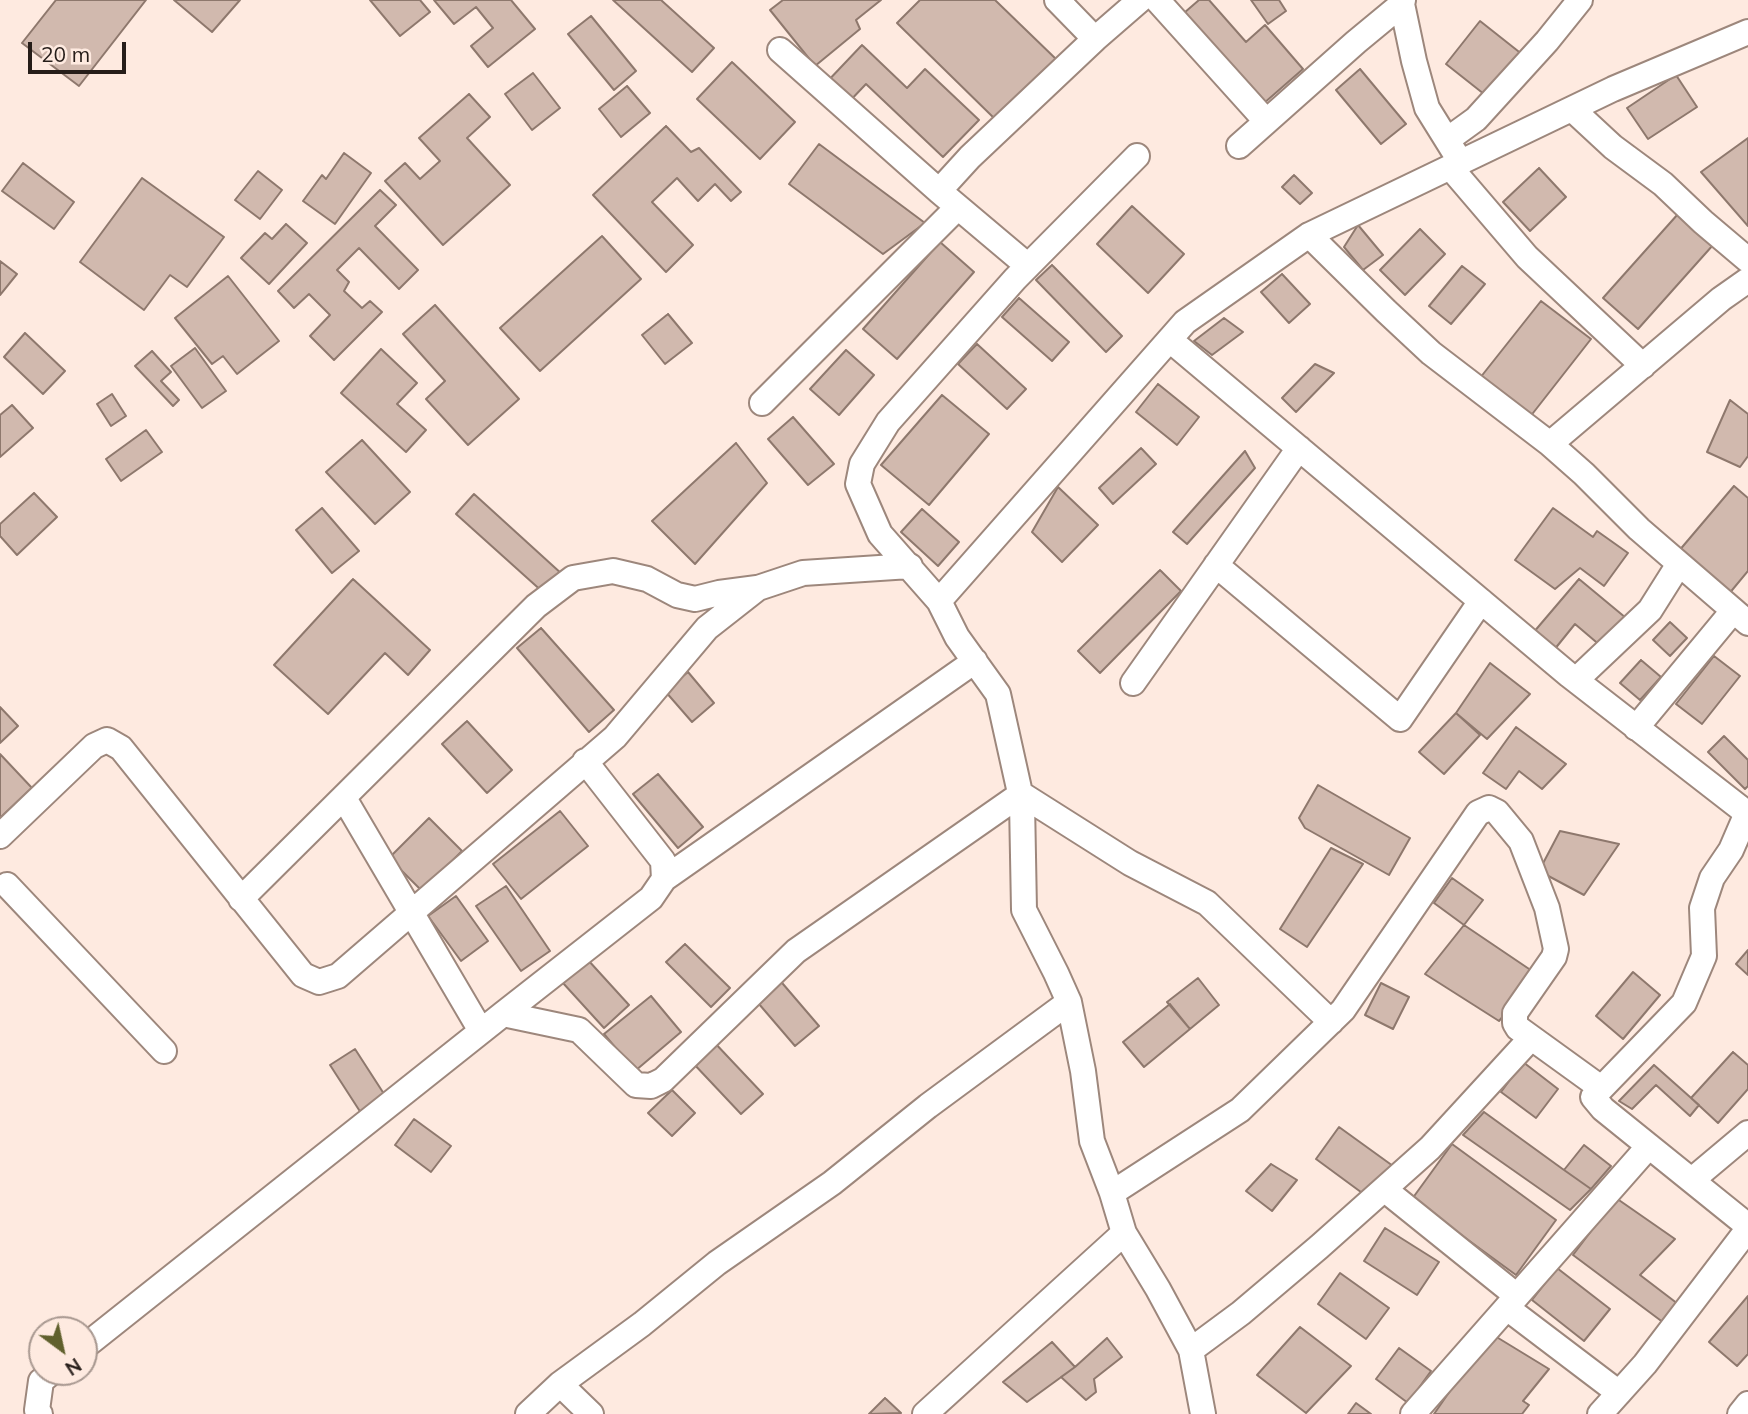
<!DOCTYPE html>
<style>
body{margin:0}
#map{position:relative;width:1748px;height:1414px;overflow:hidden;background:#feeae0;font-family:Mulish,sans-serif}
canvas{display:block}
.north{position:absolute;left:28px;top:1316px;width:70px;height:70px;box-sizing:border-box;background:#feeae0;border:2px solid #a89890;border-radius:50%;rotate:147deg;font-size:19px;font-weight:700;line-height:28px;text-align:center;color:#261d19}
.north::after{content:'';display:block;margin:auto;width:24px;height:32px;background:#60602d;clip-path:polygon(50% 0,100% 100%,50% 72%,0 100%)}
.scale{position:absolute;left:28px;top:42px;width:98px;height:32px;box-sizing:border-box;border:4px solid #261d19;border-top:0;padding-left:9px;font-size:21px;line-height:24px;white-space:nowrap;color:#261d19;-webkit-text-stroke:5px #feeae0;paint-order:stroke}
</style>
<div id="map">
<canvas width="1748" height="1414"></canvas>
<div class="north">N</div>
<div class="scale">20 m</div>
</div>
<script>
const c = document.querySelector('canvas').getContext('2d');
c.lineJoin = 'round';
function fill(path, color) { c.fillStyle = color; c.fill(path, 'evenodd'); }
const toPath = rows => new Path2D(rows.map(r => 'M' + r).join(''));
function stroke(path, color, width, dash) { c.strokeStyle = color; c.lineWidth = width; c.lineCap = dash ? 'butt' : 'round'; c.setLineDash(dash || []); c.stroke(path); }
const building = toPath([
 [56,0,146,0,79,86,22,43,56,0],
 [174,0,240,0,212,32,174,0],
 [370,0,420,0,430,12,400,36,370,0],
 [434,0,511,0,535,29,488,67,471,46,493,28,476,7,454,24,434,0],
 [613,0,661,0,714,48,692,72,613,0],
 [783,0,881,0,856,20,860,29,815,66,770,10,783,0],
 [920,0,995,0,1057,60,997,121,897,23,920,0],
 [1199,0,1209,0,1246,42,1265,25,1303,69,1263,104,1184,13,1199,0],
 [1251,0,1279,0,1286,11,1268,24,1251,0],
 [591,16,636,71,614,90,568,34,591,16],
 [1480,21,1523,55,1489,98,1446,64,1480,21],
 [862,45,907,88,925,69,979,120,943,157,866,84,846,105,824,85,862,45],
 [732,62,795,122,760,159,697,99,732,62],
 [1360,69,1406,124,1381,144,1336,90,1360,69],
 [533,73,560,108,532,130,505,94,533,73],
 [1676,75,1697,107,1648,139,1627,108,1676,75],
 [627,86,650,113,621,137,599,109,627,86],
 [469,94,490,117,467,138,510,185,443,245,385,181,405,163,420,179,440,161,419,138,469,94],
 [666,126,691,152,699,148,741,192,731,201,715,184,698,201,677,178,652,202,693,245,666,272,593,195,666,126],
 [1748,138,1748,226,1701,172,1748,138],
 [819,144,925,223,883,254,789,184,819,144],
 [344,153,371,173,335,224,303,201,322,175,326,179,344,153],
 [23,163,74,202,54,229,2,191,23,163],
 [1539,168,1566,197,1530,231,1503,202,1539,168],
 [258,171,282,190,260,219,235,200,258,171],
 [1294,175,1312,193,1300,204,1282,187,1294,175],
 [142,178,224,237,187,287,170,275,144,310,80,262,142,178],
 [380,190,396,205,375,226,418,270,399,289,359,248,337,270,349,282,344,291,362,308,370,301,382,312,334,360,310,336,330,315,309,294,294,308,278,291,380,190],
 [1132,206,1184,254,1148,293,1097,244,1132,206],
 [1678,214,1713,245,1638,329,1603,298,1678,214],
 [286,224,307,243,269,284,241,258,265,233,272,239,286,224],
 [1358,225,1383,255,1363,270,1344,247,1358,225],
 [1420,229,1445,254,1405,295,1380,270,1420,229],
 [602,236,641,279,540,371,500,328,602,236],
 [940,242,974,272,897,359,863,329,940,242],
 [0,261,17,274,0,295,0,261],
 [1052,265,1122,336,1106,352,1036,280,1052,265],
 [1462,266,1485,284,1451,324,1429,306,1462,266],
 [1282,274,1310,304,1289,323,1261,292,1282,274],
 [228,276,279,341,237,374,223,356,212,364,175,318,228,276],
 [1019,298,1069,342,1052,361,1002,317,1019,298],
 [1541,301,1591,339,1526,422,1476,383,1541,301],
 [435,305,519,399,468,445,426,399,445,381,403,334,435,305],
 [668,314,692,343,665,364,642,335,668,314],
 [1224,318,1243,332,1212,355,1194,341,1224,318],
 [25,333,65,371,43,394,4,357,25,333],
 [977,344,1026,389,1007,409,958,364,977,344],
 [195,348,226,391,202,408,171,366,195,348],
 [381,349,417,383,397,404,426,430,406,452,341,393,381,349],
 [846,350,874,375,839,415,810,389,846,350],
 [152,351,171,372,161,381,179,400,173,406,135,366,152,351],
 [1315,364,1334,373,1296,412,1282,398,1315,364],
 [1158,384,1199,417,1177,445,1136,412,1158,384],
 [112,394,126,416,111,426,97,404,112,394],
 [942,395,989,434,929,505,881,465,942,395],
 [1730,400,1748,414,1748,456,1740,467,1707,452,1730,400],
 [12,405,33,428,0,457,0,415,12,405],
 [793,417,834,464,808,485,768,439,793,417],
 [146,430,162,452,121,481,106,459,146,430],
 [362,440,410,492,375,524,326,472,362,440],
 [736,443,767,483,695,564,652,521,736,443],
 [1141,448,1156,464,1113,504,1099,488,1141,448],
 [1245,451,1255,468,1187,544,1173,532,1245,451],
 [1734,486,1748,498,1748,571,1728,595,1678,552,1734,486],
 [1058,487,1098,525,1062,562,1032,532,1058,487],
 [34,493,57,517,17,555,0,536,0,524,34,493],
 [474,494,563,575,545,594,456,514,474,494],
 [322,508,359,551,332,573,296,530,322,508],
 [1553,508,1593,537,1597,531,1628,553,1604,586,1580,568,1555,589,1515,560,1553,508],
 [922,509,959,542,938,566,901,532,922,509],
 [1160,570,1181,591,1100,673,1078,651,1160,570],
 [353,579,430,650,408,675,385,653,328,714,274,665,353,579],
 [1579,579,1626,618,1602,647,1575,624,1554,650,1533,633,1579,579],
 [1670,622,1687,638,1670,656,1653,640,1670,622],
 [541,628,614,710,589,732,517,648,541,628],
 [1714,656,1740,676,1702,724,1676,704,1714,656],
 [1641,660,1661,677,1640,700,1620,683,1641,660],
 [1490,663,1530,694,1487,739,1456,713,1490,663],
 [688,672,714,703,692,722,665,691,688,672],
 [0,707,18,726,0,743,0,707],
 [1456,713,1480,735,1444,774,1419,752,1456,713],
 [467,721,512,770,487,793,442,744,467,721],
 [1516,727,1566,764,1542,789,1519,771,1506,789,1483,773,1516,727],
 [1724,736,1748,760,1748,786,1745,789,1708,752,1724,736],
 [0,754,32,788,0,818,0,754],
 [658,774,703,827,678,848,633,794,658,774],
 [1318,785,1410,838,1389,875,1305,828,1299,818,1318,785],
 [560,811,588,846,521,899,493,864,560,811],
 [429,818,462,851,422,891,389,858,429,818],
 [1560,831,1619,844,1584,895,1539,871,1560,831],
 [1331,848,1363,864,1307,947,1280,929,1331,848],
 [1452,878,1483,900,1464,925,1434,903,1452,878],
 [506,886,550,951,521,971,476,906,506,886],
 [456,896,488,941,461,961,428,916,456,896],
 [1464,925,1538,975,1499,1021,1425,974,1464,925],
 [685,944,730,988,711,1007,666,962,685,944],
 [1748,950,1748,975,1736,964,1748,950],
 [588,960,629,1005,604,1028,563,983,588,960],
 [1633,972,1660,995,1623,1039,1596,1016,1633,972],
 [777,977,819,1026,795,1046,753,997,777,977],
 [1198,978,1219,1005,1190,1029,1167,1002,1198,978],
 [1381,983,1409,997,1393,1029,1365,1015,1381,983],
 [651,996,681,1032,635,1071,604,1034,651,996],
 [1170,1004,1190,1029,1144,1067,1123,1042,1170,1004],
 [713,1041,763,1094,741,1114,692,1062,713,1041],
 [355,1049,386,1097,361,1113,330,1065,355,1049],
 [1733,1052,1748,1065,1748,1089,1718,1123,1691,1098,1733,1052],
 [1523,1062,1558,1089,1536,1118,1501,1092,1523,1062],
 [1654,1065,1699,1105,1690,1116,1656,1085,1632,1109,1619,1101,1654,1065],
 [672,1090,695,1113,672,1136,648,1113,672,1090],
 [1484,1112,1564,1170,1591,1189,1570,1210,1463,1135,1484,1112],
 [414,1119,451,1146,431,1172,395,1145,414,1119],
 [1339,1127,1393,1166,1369,1198,1316,1159,1339,1127],
 [1452,1144,1556,1220,1516,1275,1412,1199,1452,1144],
 [1584,1145,1611,1166,1591,1189,1564,1170,1584,1145],
 [1271,1164,1297,1180,1272,1211,1246,1191,1271,1164],
 [1616,1198,1675,1239,1640,1275,1678,1304,1664,1323,1573,1255,1616,1198],
 [1385,1228,1439,1262,1417,1295,1364,1261,1385,1228],
 [1557,1268,1610,1309,1584,1341,1532,1300,1557,1268],
 [1340,1273,1389,1308,1366,1339,1318,1304,1340,1273],
 [1748,1296,1748,1354,1737,1366,1709,1342,1748,1296],
 [1300,1327,1351,1366,1306,1413,1257,1375,1300,1327],
 [1490,1333,1549,1369,1523,1401,1529,1405,1522,1414,1434,1414,1490,1333],
 [1107,1338,1122,1357,1094,1379,1096,1392,1086,1400,1061,1377,1075,1367,1107,1338],
 [1052,1342,1075,1367,1027,1402,1003,1382,1052,1342],
 [1399,1348,1431,1371,1408,1403,1376,1379,1399,1348],
 [885,1398,901,1413,869,1414,885,1398],
 [1356,1403,1371,1414,1348,1414,1356,1403]
]);
fill(building, '#d1b9ae');
stroke(building, '#8e786d', 2);
const minor = toPath([
 [1057,0,1095,39],
 [1157,0,1266,121],
 [1403,0,1402,4,1414,61,1427,108,1455,153],
 [780,50,939,191,1028,266],
 [1572,109,1613,147,1663,184,1703,222,1748,260],
 [1447,140,1476,119,1547,41,1580,0],
 [1239,146,1356,42,1402,4],
 [1450,167,1527,257,1643,366],
 [939,191,970,157,1095,39,1140,0],
 [1309,235,1386,311,1431,353,1550,444,1584,474,1639,529,1748,623],
 [1170,340,1569,675,1748,814],
 [762,403,958,207],
 [1550,444,1721,299,1748,280],
 [1216,565,1400,719,1481,601],
 [939,601,880,534,858,484,862,464,888,422,1015,279,1137,156],
 [1576,680,1650,610,1679,564],
 [1133,683,1299,448],
 [1636,728,1733,611],
 [344,798,481,1031],
 [1747,813,1731,850,1712,878,1702,908,1704,956,1684,1003,1593,1097,1603,1109,1748,1226],
 [0,836,94,746,107,740,121,748,303,975,319,982,338,976,615,737,707,628,758,588,803,573,910,566],
 [664,879,975,661],
 [7,885,164,1051],
 [241,899,536,606,573,578,613,571,647,579,677,595,695,599,719,593,757,588],
 [503,1014,579,1030,636,1085,651,1086,663,1080,796,951,1021,794,1130,863,1207,903,1331,1022],
 [1692,1180,1748,1133],
 [1384,1189,1517,1296],
 [1112,1193,1240,1110,1343,1010,1478,813,1489,808,1497,812,1521,841,1547,908,1556,949,1554,957,1515,1013,1515,1023,1518,1028,1601,1088],
 [1507,1308,1619,1393],
 [84,1347,503,1014,651,898,664,879,663,861,585,761],
 [1191,1350,1241,1313,1319,1247,1430,1148,1531,1038],
 [560,1384,591,1414],
 [40,1414,37,1410,41,1381,52,1372],
 [528,1414,560,1384,642,1324,717,1263,832,1183,928,1106,1069,1002],
 [925,1414,1124,1233],
 [1203,1414,1191,1350,1158,1289,1124,1233,1112,1193,1092,1141,1083,1071,1069,1002,1056,973,1024,910,1022,802,998,694,957,637,939,601,1185,322,1309,235,1613,89,1748,32],
 [1413,1414,1649,1146],
 [1600,1414,1645,1364,1748,1229],
 [1740,1414,1748,1404]
]);
stroke(minor, '#9d877c', 28);
stroke(minor, '#fff', 24);
</script>
